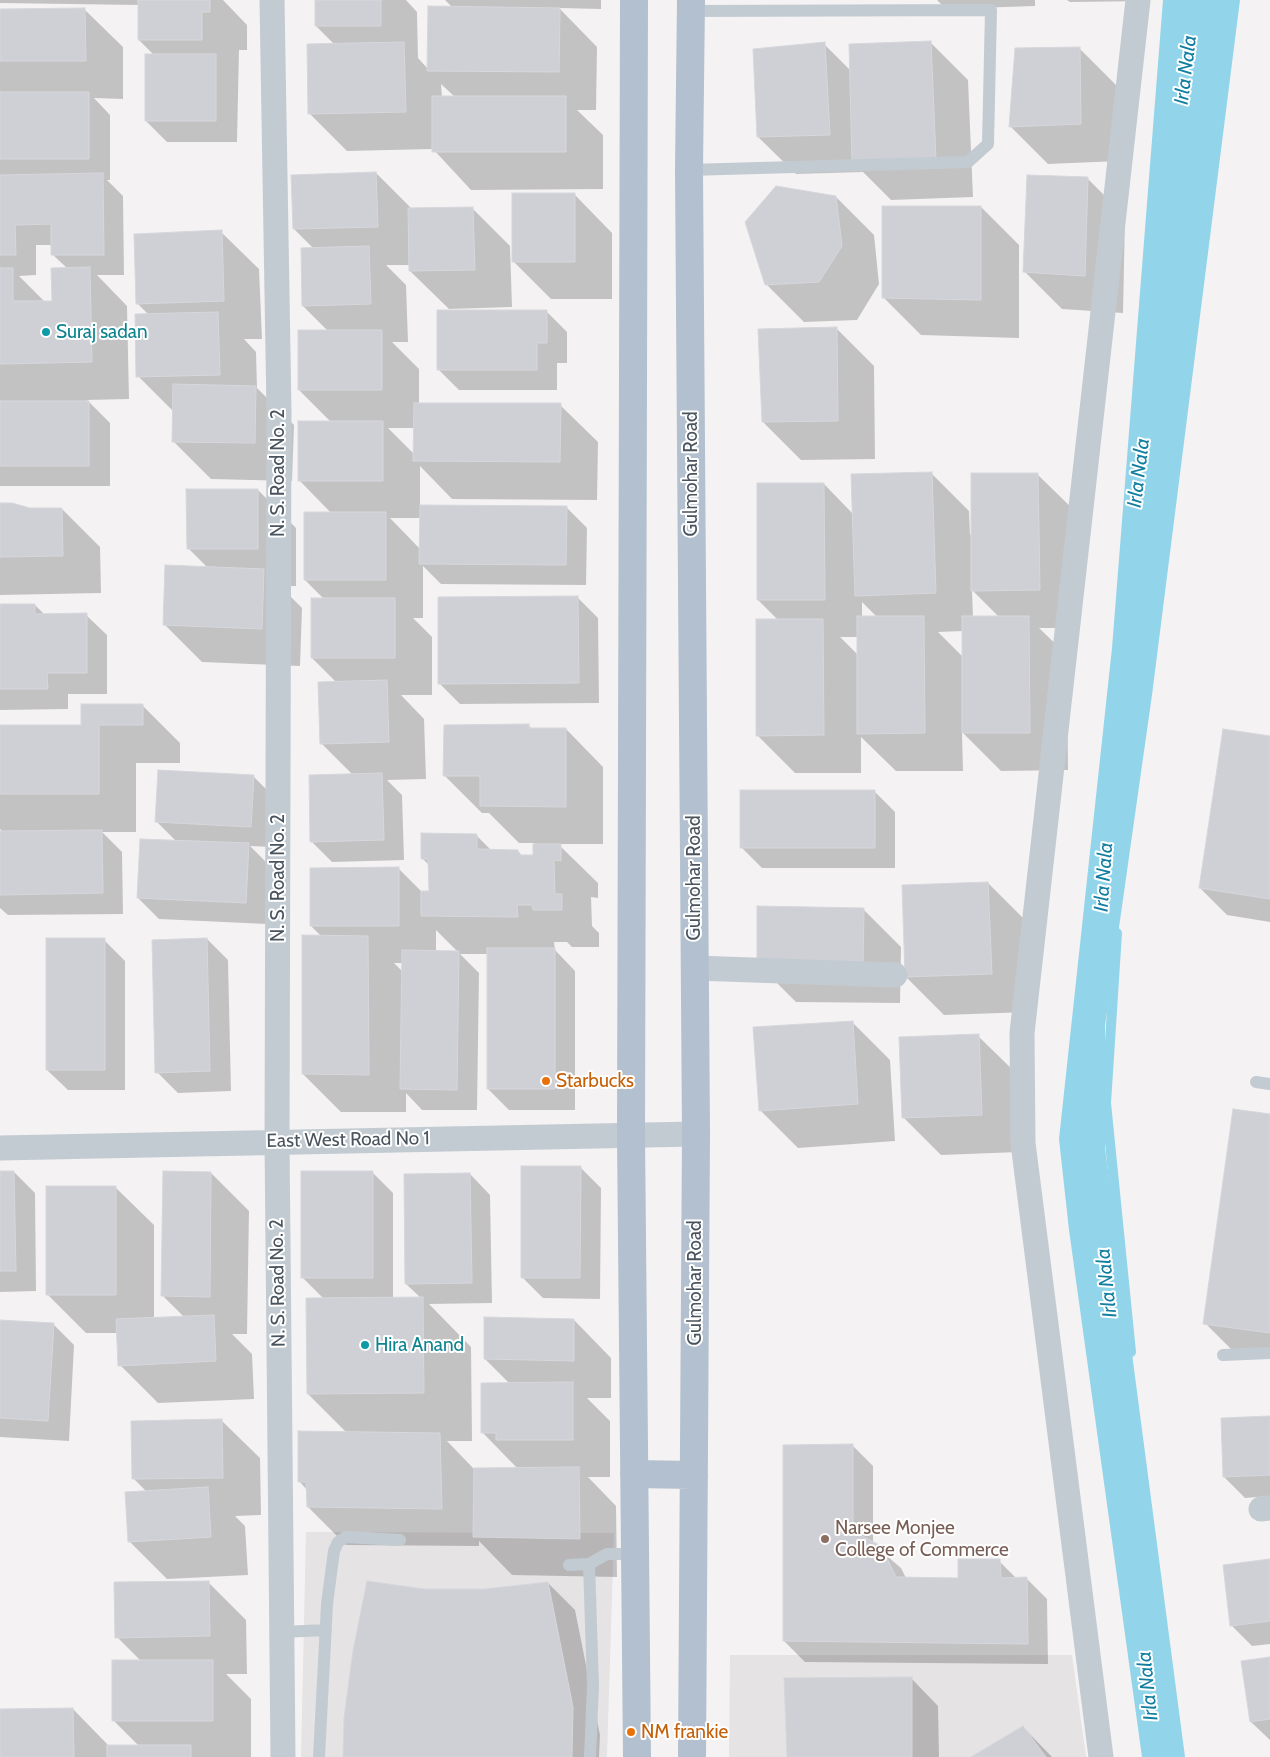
<!DOCTYPE html>
<style>
body{margin:0}
canvas{display:block;background:#f4f2f2}
</style>
<canvas width="1270" height="1757"></canvas>
<script>
const c = document.querySelector('canvas').getContext('2d');
c.lineJoin = 'round';
function fill(path, color) { c.fillStyle = color; c.fill(path, 'evenodd'); }
const toPath = rows => new Path2D(rows.map(r => 'M' + r).join(''));
function stroke(path, color, width, dash) { c.strokeStyle = color; c.lineWidth = width; c.lineCap = dash ? 'butt' : 'round'; c.setLineDash(dash || []); c.stroke(path); }
function label(font, color, halo, rows, align = 'center') {
  c.font = font + ' Cabin,sans-serif'; c.lineWidth = 4; c.setLineDash([]); c.textBaseline = 'middle'; c.strokeStyle = halo; c.fillStyle = color; for (const [text, x, y, turn = 0] of rows) {
    c.save(); c.translate(x, y); c.rotate((+turn || 0) * Math.PI / 180); c.textAlign = isNaN(turn) ? turn : align; if (halo) c.strokeText(text, 0, 0); c.fillText(text, 0, 0); c.restore();
  }
}
fill(toPath([
 [306,1532,614,1533,607,1757,301,1757],
 [730,1655,1072,1655,1086,1757,729,1757]
]), '#e5e3e3');
fill(toPath([
 [1163,0,1240,0,1152,695,1105,1026,1105,1148,1185,1757,1142,1757,1069,1230,1059,1139,1112,648]
]), '#92d5ea');
fill(toPath([
 [0,0,223,0,247,25,247,50,239,50,237,142,167,142,146,121,154,55,139,40,139,5,0,3],
 [316,0,406,0,417,12,418,58,428,69,453,8,445,0,601,0,601,9,559,8,597,47,596,110,577,110,603,135,603,189,471,190,433,149,347,151,309,113,335,45,316,26],
 [441,84,455,97,442,97],
 [937,0,1035,0,1035,6,946,9],
 [1067,0,1148,0,1148,1,1070,2],
 [0,10,85,10,123,47,123,99,94,98,110,115,110,180,107,180,123,196,124,275,97,275,127,306,129,399,87,400,110,423,110,486,0,486],
 [36,245,52,245,53,255,67,268,53,302,45,302,19,276,36,275],
 [930,42,968,80,973,197,891,200,863,172,796,174,758,137,824,44,851,71],
 [1079,48,1117,86,1119,161,1048,164,1010,126],
 [376,173,412,209,472,208,510,246,512,307,449,309,410,271,410,265,386,265,406,285,408,342,392,342,419,369,419,404,560,405,598,442,597,500,452,499,420,466,420,507,566,507,587,528,586,585,441,584,423,566,423,618,413,618,432,637,432,695,401,695,424,719,426,779,387,780,402,795,404,860,332,862,311,841,353,775,321,743,337,683,312,658,324,599,305,580,332,514,299,480,331,422,299,390,329,332,303,306,314,249,294,229],
 [388,428,415,428,414,454],
 [390,518,421,518,420,549],
 [1087,178,1125,216,1123,313,1062,309,1024,271],
 [575,195,612,233,612,299,551,299,513,261],
 [836,197,874,235,879,284,857,320,804,322,766,284],
 [981,207,1019,245,1019,338,921,335,883,297],
 [221,232,259,269,262,339,244,339,256,352,257,388,294,425,292,481,211,479,173,441,174,412,138,376,149,315,138,304,135,235],
 [546,311,567,332,567,363,557,363,557,390,459,390,438,369],
 [836,328,874,366,875,459,801,460,763,422],
 [931,473,969,511,970,535,1038,475,1076,512,1077,628,1039,628,1067,655,1068,770,1001,771,962,732,963,771,896,771,861,737,861,773,795,773,757,735,778,620,758,600,824,484,853,514],
 [972,590,999,617,973,617],
 [862,602,878,618,862,618],
 [963,631,963,657,938,632],
 [840,637,858,637,858,655],
 [258,490,296,528,296,586,280,586,302,608,300,666,202,662,164,624,208,568,188,548],
 [0,504,30,509,62,509,100,547,101,593,0,595],
 [577,597,598,618,599,703,460,704,439,683],
 [0,605,35,605,45,615,86,615,107,635,107,694,68,694,68,709,0,710],
 [142,705,180,743,180,763,136,763,136,832,102,832,122,852,123,914,8,915,0,908,0,833,4,833,0,829,0,727,83,727],
 [528,725,532,729,566,729,603,767,603,844,558,844,598,883,598,898,591,897,592,926,599,933,599,947,572,947,567,942,554,942,555,950,575,971,575,1110,509,1110,488,1089,488,954,460,954,479,973,477,1110,422,1110,406,1093,406,1112,341,1112,303,1074,322,937,311,926,399,869,422,892,430,892,429,865,422,858,476,835,491,850,518,851,523,857,534,857,534,843,519,843,489,813,482,813,444,775],
 [436,930,458,952,436,952],
 [394,963,403,963,403,972],
 [1270,737,1270,922,1227,915,1200,888],
 [253,776,274,797,272,847,250,846,269,865,267,924,159,919,138,898,176,841,157,822],
 [874,791,895,812,895,868,762,868,741,847],
 [988,883,1026,921,1029,1012,944,1015,906,977],
 [863,909,901,947,900,1003,796,1002,758,964],
 [207,939,228,960,231,1091,178,1093,157,1072],
 [104,940,125,961,125,1090,68,1090,47,1070],
 [852,1022,890,1060,895,1141,798,1148,760,1110],
 [978,1036,1016,1073,1019,1152,941,1155,903,1117],
 [1270,1115,1270,1356,1232,1350,1205,1323],
 [581,1168,601,1188,600,1299,543,1298,522,1277],
 [14,1172,35,1193,36,1291,0,1292,0,1173],
 [372,1172,393,1193,393,1298,421,1298,406,1284,470,1174,490,1195,492,1303,429,1304,471,1347,472,1441,447,1441,474,1469,518,1469,482,1432,510,1384,485,1359,574,1320,611,1358,611,1398,587,1398,610,1421,610,1477,588,1477,616,1506,617,1577,512,1575,479,1541,479,1546,346,1545,308,1507,307,1490,299,1481,347,1433,308,1394,324,1299,302,1277],
 [211,1173,249,1211,247,1334,232,1334,252,1354,254,1399,158,1403,120,1365,118,1333,86,1333,48,1295,116,1188,154,1225,154,1319,184,1317,163,1296],
 [0,1321,53,1324,74,1345,69,1441,0,1437],
 [1270,1417,1270,1496,1245,1498,1224,1477],
 [222,1421,260,1458,261,1515,235,1516,245,1526,248,1575,167,1579,129,1541,147,1492,134,1479],
 [852,1445,873,1466,873,1544,901,1568,906,1578,959,1580,999,1561,1017,1579,1026,1578,1047,1599,1048,1664,805,1662,784,1641],
 [1270,1560,1270,1644,1252,1646,1231,1625],
 [208,1582,246,1620,247,1674,226,1674,251,1699,251,1757,0,1757,0,1710,73,1709,109,1746,139,1746,114,1721,141,1661,117,1637],
 [548,1583,575,1610,600,1735,599,1757,344,1757,423,1590,485,1590],
 [1270,1658,1270,1740,1251,1722,1243,1662],
 [911,1678,938,1706,939,1757,788,1757],
 [1023,1727,1052,1757,973,1757]
]), '#0003');
stroke(toPath([
 [1117,933,1106,1103,1131,1352]
]), '#92d5ea', 10);
const building = toPath([
 [138,0,210,0,210,12,202,12,202,40,138,40,138,0],
 [315,0,381,0,381,26,315,26,315,0],
 [428,6,560,8,559,72,427,71,428,6],
 [85,8,86,61,0,61,0,9,85,8],
 [931,41,936,160,852,162,849,44,931,41],
 [404,42,406,112,308,114,307,44,404,42],
 [825,42,830,135,757,137,753,49,825,42],
 [1080,47,1081,124,1009,127,1015,48,1080,47],
 [145,54,216,54,216,121,145,121,145,54],
 [0,92,89,92,89,159,0,159,0,92],
 [432,96,566,96,566,152,432,152,432,96],
 [376,172,378,227,293,229,291,175,376,172],
 [103,173,104,255,51,255,51,224,15,225,16,255,0,255,0,175,103,173],
 [1027,175,1088,177,1085,276,1023,272,1027,175],
 [776,186,836,196,842,246,819,282,765,285,745,222,776,186],
 [512,193,575,193,575,262,512,262,512,193],
 [882,206,981,206,981,300,882,298,882,206],
 [473,207,475,270,409,271,408,208,473,207],
 [222,230,224,301,136,304,134,234,222,230],
 [369,246,371,304,302,306,301,248,369,246],
 [90,267,92,362,0,364,0,268,13,268,13,301,52,301,51,268,90,267],
 [437,310,547,310,547,343,537,343,537,370,437,370,437,310],
 [218,312,220,375,136,377,135,314,218,312],
 [837,327,838,421,762,422,758,329,837,327],
 [298,330,382,330,382,390,298,390,298,330],
 [173,384,256,386,255,443,172,442,173,384],
 [0,401,89,401,89,466,0,466,0,401],
 [414,403,561,403,560,462,413,461,414,403],
 [298,421,383,421,383,481,298,481,298,421],
 [932,472,936,593,855,596,851,474,932,472],
 [971,473,1038,473,1040,590,971,591,971,473],
 [757,483,824,483,825,600,757,600,757,483],
 [186,489,258,489,258,549,187,549,186,489],
 [0,503,12,503,30,508,62,508,63,556,0,557,0,503],
 [420,505,567,506,566,565,419,564,420,505],
 [304,512,386,512,386,580,304,580,304,512],
 [165,565,264,569,262,629,163,625,165,565],
 [578,596,579,683,438,684,438,597,578,596],
 [311,598,395,598,395,658,311,658,311,598],
 [0,604,35,604,35,614,87,613,87,673,47,673,48,689,0,689,0,604],
 [857,616,924,616,925,733,857,734,857,616],
 [962,616,1029,616,1030,733,962,733,962,616],
 [756,619,823,619,824,735,756,736,756,619],
 [387,680,389,742,320,744,318,682,387,680],
 [81,704,143,704,143,725,99,725,99,794,0,794,0,725,81,725,81,704],
 [529,724,529,728,566,728,566,807,480,806,480,776,443,776,444,725,529,724],
 [1223,729,1270,736,1270,899,1199,888,1223,729],
 [158,770,254,775,251,827,155,822,158,770],
 [382,773,384,840,310,842,309,775,382,773],
 [740,790,875,790,875,848,740,848,740,790],
 [102,830,103,893,0,895,0,831,102,830],
 [421,833,477,834,477,849,518,850,519,855,533,855,533,844,561,844,561,861,554,860,555,894,562,894,562,910,533,910,532,905,517,905,518,917,421,916,421,891,429,891,428,859,421,859,421,833],
 [140,839,249,843,246,903,137,898,140,839],
 [399,867,399,926,310,926,310,868,399,867],
 [988,882,992,974,905,977,902,885,988,882],
 [757,906,864,908,863,965,757,965,757,906],
 [302,935,368,936,369,1075,302,1074,302,935],
 [46,938,105,938,105,1070,46,1070,46,938],
 [207,938,210,1071,155,1073,152,940,207,938],
 [487,948,555,948,555,1089,487,1089,487,948],
 [402,950,459,951,457,1090,400,1089,402,950],
 [853,1021,858,1104,759,1111,753,1027,853,1021],
 [979,1034,982,1115,902,1118,899,1037,979,1034],
 [1233,1109,1270,1114,1270,1333,1203,1324,1233,1109],
 [521,1166,581,1166,580,1278,521,1278,521,1166],
 [0,1171,14,1171,16,1271,0,1271,0,1171],
 [163,1171,211,1172,210,1297,161,1296,163,1171],
 [301,1171,373,1171,373,1278,301,1278,301,1171],
 [470,1173,472,1283,405,1284,404,1174,470,1173],
 [46,1186,116,1186,116,1295,46,1295,46,1186],
 [423,1297,424,1393,307,1394,306,1298,423,1297],
 [214,1315,216,1361,118,1366,116,1319,214,1315],
 [484,1317,574,1319,574,1361,484,1359,484,1317],
 [0,1320,54,1323,48,1421,0,1418,0,1320],
 [573,1382,573,1440,496,1440,496,1433,481,1433,481,1383,573,1382],
 [1270,1416,1270,1475,1223,1477,1221,1418,1270,1416],
 [222,1419,223,1478,132,1479,131,1421,222,1419],
 [298,1431,440,1433,442,1509,307,1507,306,1482,298,1482,298,1431],
 [853,1444,853,1531,881,1546,896,1577,958,1578,958,1559,1000,1559,1001,1578,1027,1577,1028,1644,783,1641,783,1445,853,1444],
 [579,1467,580,1539,473,1537,474,1468,579,1467],
 [208,1487,211,1537,128,1542,125,1492,208,1487],
 [1270,1559,1270,1621,1230,1626,1223,1565,1270,1559],
 [209,1581,210,1636,115,1638,114,1582,209,1581],
 [367,1581,424,1589,485,1589,548,1582,573,1707,572,1757,343,1757,344,1718,353,1651,367,1581],
 [1270,1657,1270,1719,1250,1722,1241,1661,1270,1657],
 [112,1660,213,1660,213,1721,112,1721,112,1660],
 [912,1677,912,1757,787,1757,784,1678,912,1677],
 [73,1708,74,1757,0,1757,0,1709,73,1708],
 [1023,1726,1046,1757,971,1757,1023,1726],
 [107,1745,191,1745,191,1757,107,1757,107,1745]
]);
fill(building, '#cfd0d6');
stroke(building, '#d6d7dc', 1);
stroke(toPath([
 [689,170,968,162,988,144,991,10,691,11],
 [1256,1082,1270,1084],
 [1223,1355,1270,1353],
 [589,1564,593,1686,590,1757],
 [569,1565,589,1564,607,1554,635,1554],
 [282,1632,326,1630],
 [319,1757,327,1604,334,1551,338,1542,346,1537,400,1540]
]), '#c3cbd2', 12);
stroke(toPath([
 [272,0,279,411,277,1141,283,1757],
 [695,968,895,975],
 [0,1148,696,1134],
 [1261,1509,1270,1508],
 [1101,1757,1023,1143,1022,1033,1138,0]
]), '#c3cbd2', 25);
stroke(toPath([
 [634,0,631,1136,637,1757],
 [691,0,689,170,696,1134,692,1757],
 [634,1474,694,1475]
]), '#b3c0cf', 28);
for (const [x, y, r, color] of [
 [46,332,5,"#0f9aa8"],
 [546,1081,5,"#e8710a"],
 [365,1345,5,"#0f9aa8"],
 [825,1539,5,"#8d6e63"],
 [631,1732,5,"#e8710a"]
]) { const dot = new Path2D(); dot.arc(x, y, r, 0, 2 * Math.PI); c.fillStyle = color; c.fill(dot); stroke(dot, '#fff', 2); }
label('19px', '#0d838f', '#fff', [
 ["Suraj sadan",56,332],
 ["Hira Anand",375,1345]
], 'left');
label('19px', '#4a545e', '#fff', [
 ["N. S. Road No. 2",278,473,-90],
 ["Gulmohar Road",691,474,-90],
 ["N. S. Road No. 2",278,878,-90],
 ["Gulmohar Road",694,878,-90],
 ["East West Road No 1",348,1140,-1],
 ["N. S. Road No. 2",278,1283,-91],
 ["Gulmohar Road",695,1283,-90]
]);
label('19px', '#c56008', '#fff', [
 ["Starbucks",556,1081],
 ["NM frankie",641,1732]
], 'left');
label('19px', '#785e54', '#fff', [
 ["Narsee Monjee",835,1528],
 ["College of Commerce",835,1550]
], 'left');
label('italic 20px', '#127fa1', '#fff', [
 ["Irla Nala",1186,70,-83],
 ["Irla Nala",1139,473,-83],
 ["Irla Nala",1104,877,-86],
 ["Irla Nala",1107,1283,-96],
 ["Irla Nala",1148,1686,-96]
]);
</script>
